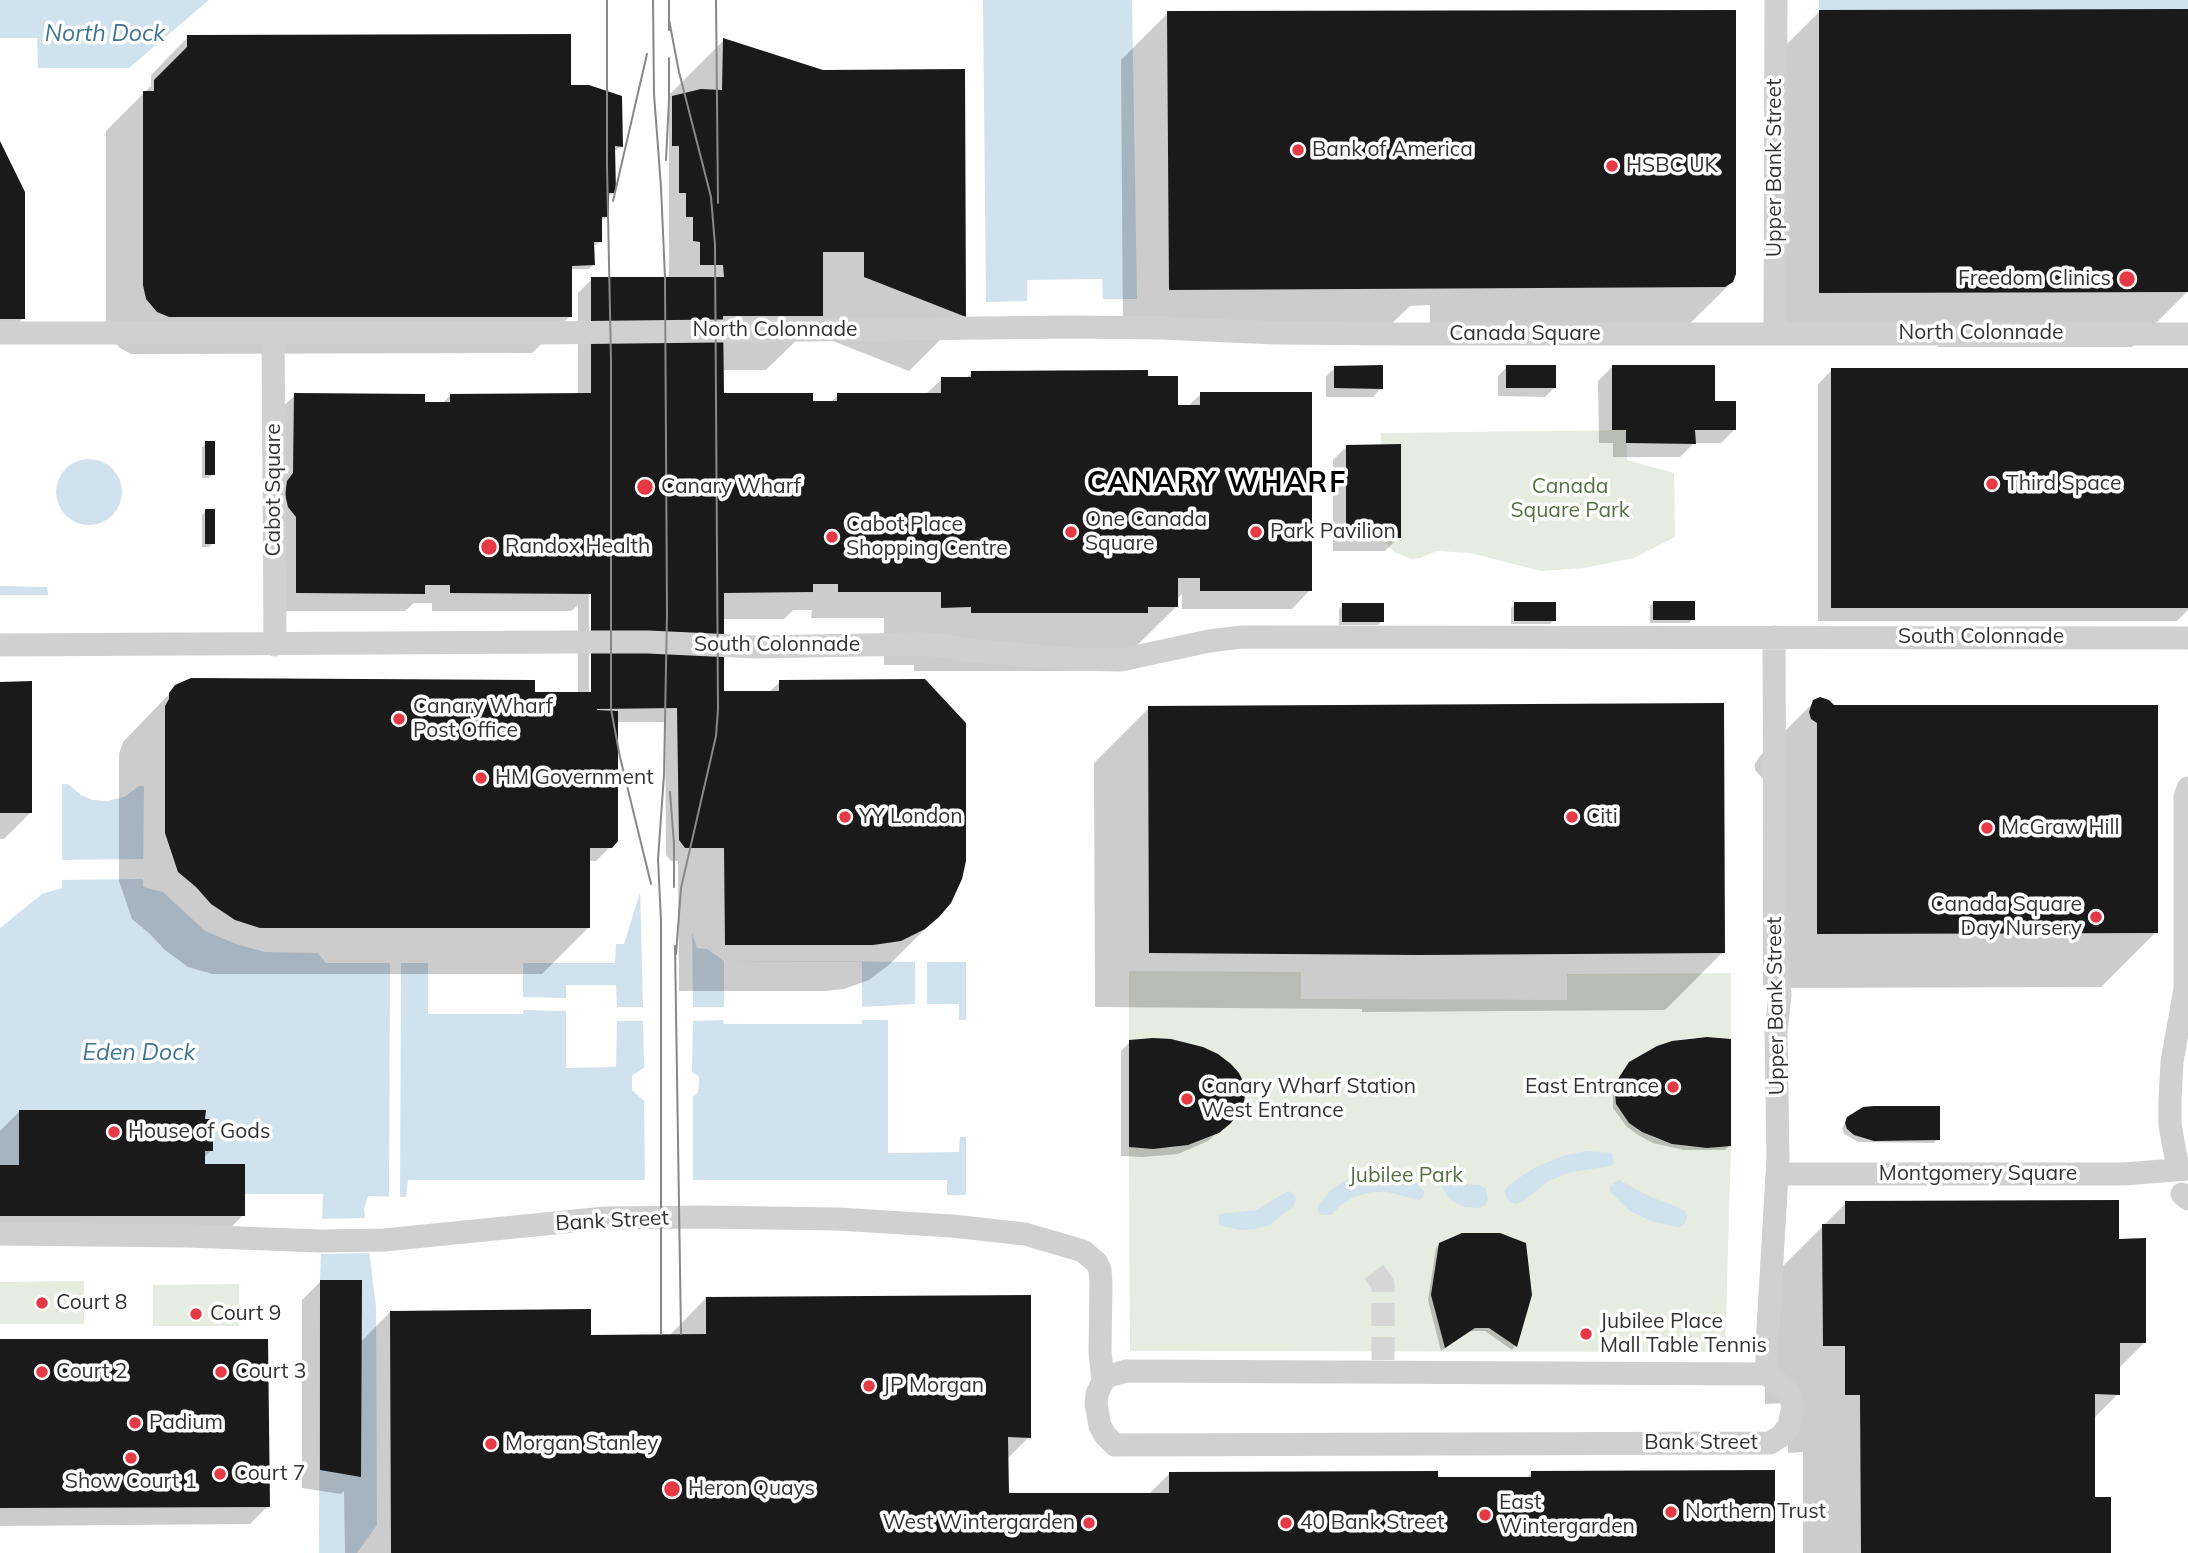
<!DOCTYPE html>
<style>
body{margin:0}
canvas{display:block;background:#fff}
</style>
<canvas width="2188" height="1553"></canvas>
<script>
const c = document.querySelector('canvas').getContext('2d');
c.lineJoin = 'round';
function fill(path, color) { c.fillStyle = color; c.fill(path, 'evenodd'); }
const toPath = rows => new Path2D(rows.map(r => 'M' + r).join(''));
function stroke(path, color, width, dash) { c.strokeStyle = color; c.lineWidth = width; c.lineCap = dash ? 'butt' : 'round'; c.setLineDash(dash || []); c.stroke(path); }
function label(font, color, halo, rows, align = 'center') {
  c.font = font + ' Mulish,sans-serif'; c.lineWidth = 7; c.setLineDash([]); c.textBaseline = 'middle'; c.strokeStyle = halo; c.fillStyle = color; for (const [text, x, y, turn = 0] of rows) {
    c.save(); c.translate(x, y); c.rotate((+turn || 0) * Math.PI / 180); c.textAlign = isNaN(turn) ? turn : align; if (halo) c.strokeText(text, 0, 0); c.fillText(text, 0, 0); c.restore();
  }
}
fill(toPath([
 [1626,430,1627,460,1674,473,1675,537,1634,558,1583,568,1541,571,1471,553,1437,551,1420,558,1411,559,1394,552,1382,538,1381,433],
 [1129,971,1301,972,1301,999,1567,1000,1567,974,1731,973,1731,1039,1707,1037,1689,1038,1657,1046,1629,1062,1616,1082,1615,1093,1616,1104,1629,1123,1642,1132,1657,1139,1689,1147,1731,1146,1725,1352,1130,1351,1129,1147,1171,1148,1203,1140,1219,1133,1231,1123,1244,1105,1245,1094,1244,1083,1239,1072,1231,1064,1218,1054,1203,1047,1171,1039,1129,1040],
 [84,1281,84,1324,0,1324,0,1282],
 [239,1284,239,1326,153,1326,153,1285]
]), '#e6ecdf');
fill(toPath([
 [0,0,209,0,129,68,38,68,37,38,0,38],
 [983,0,1132,0,1137,299,1103,299,1102,279,1027,280,1027,301,986,302],
 [1819,0,2188,0,2188,9,1819,10],
 '56 492a33 33 0 1 1 66 0a33 33 0 1 1-66 0Z',
 [0,586,47,587,48,595,0,595],
 [62,784,68,784,81,795,93,800,107,801,124,797,139,786,144,786,143,887,163,892,205,931,236,944,265,952,318,953,326,963,615,963,616,944,624,944,641,889,678,889,697,948,707,949,724,961,966,962,966,1195,947,1195,947,1180,408,1180,406,1197,368,1196,364,1209,376,1307,377,1525,357,1553,319,1553,320,1280,323,1194,0,1194,0,928,42,894,62,888],
 [646,1066,687,1068,699,1077,698,1092,687,1100,643,1100,632,1090,632,1076],
 [1586,1151,1612,1153,1614,1162,1611,1166,1571,1172,1549,1181,1523,1201,1517,1204,1511,1203,1506,1197,1505,1191,1509,1185,1534,1168,1562,1156],
 [1448,1167,1453,1170,1464,1184,1480,1185,1486,1189,1488,1200,1485,1205,1479,1208,1465,1207,1449,1199,1437,1178,1438,1172,1442,1168],
 [1389,1174,1407,1178,1419,1185,1424,1192,1423,1197,1419,1200,1414,1199,1388,1192,1372,1192,1356,1196,1342,1204,1331,1215,1321,1215,1318,1211,1318,1206,1331,1190,1343,1182,1357,1176],
 [1619,1180,1651,1197,1680,1208,1685,1211,1687,1217,1685,1223,1679,1227,1673,1226,1651,1221,1630,1211,1610,1191,1610,1186],
 [1288,1191,1293,1193,1296,1198,1294,1206,1269,1225,1255,1229,1240,1230,1221,1226,1218,1222,1220,1214,1257,1210]
]), '#cfe2ee');
fill(toPath([
 [145,859,145,879,58,880,58,860],
 [640,886,678,886,681,888,692,921,693,1007,724,1007,724,961,862,962,862,1007,915,1004,915,962,927,962,927,1004,959,1004,959,1020,970,1020,970,1137,960,1137,959,1152,888,1153,888,1020,862,1020,862,1024,724,1024,723,1020,693,1021,692,1072,699,1077,698,1092,693,1097,693,1184,645,1184,644,1100,632,1090,632,1076,644,1068,643,1021,617,1021,616,1067,566,1068,566,1011,523,1010,523,1014,428,1014,428,962,523,962,523,997,566,998,566,985,616,985,617,1007,643,1007],
 [647,1070,686,1072,695,1078,695,1091,686,1097,645,1096,635,1088,636,1078],
 [390,959,396,962,398,959,401,959,400,1200,389,1199],
 [368,1218,373,1253,319,1254,319,1219]
]), '#fff');
fill(toPath([
 [1820,11,2187,292,2132,347,1938,347,1938,339,1773,339,1773,58],
 [1168,13,1732,282,1673,340,1430,333,1430,305,1410,306,1381,334,1123,336,1121,60],
 [188,37,569,87,621,146,617,150,614,150,614,192,607,197,607,217,600,221,600,241,596,245,593,245,593,265,589,269,570,269,570,316,532,353,131,354,120,348,110,337,106,323,106,131,151,86,151,75],
 [724,40,964,316,909,371,810,332,810,327,766,370,722,370,722,395,830,403,838,395,926,394,942,379,966,378,972,373,1146,378,1177,407,1187,407,1201,394,1310,590,1292,609,1182,609,1182,594,1177,599,1177,606,1118,664,1088,671,914,671,914,665,884,665,884,618,811,618,812,610,793,610,784,619,722,619,722,693,768,693,780,682,938,916,890,964,869,980,844,989,825,991,679,991,678,861,671,861,666,855,665,722,616,722,610,847,596,861,589,861,589,927,542,974,212,974,188,967,165,950,150,934,132,919,119,881,119,754,123,742,176,687,578,694,578,605,571,611,432,611,432,603,414,603,405,611,278,611,276,413,295,395,442,404,450,395,578,395,578,293,592,279,669,279,669,95],
 [593,590,592,694,589,694,589,593],
 [0,145,23,318,0,342],
 [1507,367,1554,388,1545,397,1498,396,1498,376],
 [1612,367,1714,403,1735,429,1721,443,1694,443,1680,457,1613,457,1613,443,1599,443,1598,381],
 [1335,368,1381,388,1373,397,1326,397,1326,376],
 [1832,370,2188,370,2188,610,2177,621,1818,621,1818,384],
 [206,443,213,474,209,478,202,478,202,447],
 [1347,446,1399,537,1385,551,1333,551,1333,460],
 [206,511,213,543,209,547,202,547,202,515],
 [1654,602,1693,619,1689,623,1650,623,1650,606],
 [1515,604,1554,620,1550,624,1511,624,1511,608],
 [1343,605,1382,621,1378,625,1339,625,1339,609],
 [0,684,30,813,4,839,0,839],
 [1814,702,2156,932,2101,987,1763,988,1763,779,1755,770,1755,764,1759,757],
 [1149,708,1723,952,1665,1010,1362,1012,1362,1009,1095,1007,1094,763],
 [1130,1042,1227,1123,1208,1141,1178,1154,1143,1157,1121,1156,1121,1051],
 [1625,1069,1729,1146,1725,1150,1684,1150,1653,1143,1638,1135,1626,1126,1613,1108,1613,1087],
 [19,1112,204,1121,211,1150,204,1158,204,1165,243,1215,217,1242,0,1242,0,1131],
 [1848,1118,1938,1139,1934,1143,1859,1142,1844,1134,1842,1128],
 [1846,1203,2118,1241,2144,1343,2118,1369,2118,1394,2093,1419,2093,1498,2109,1553,1803,1553,1803,1452,1788,1453,1788,1403,1765,1404,1765,1284],
 [1440,1244,1530,1295,1515,1346,1512,1350,1485,1331,1469,1331,1441,1351,1428,1300,1436,1248],
 [320,1282,360,1343,390,1312,590,1337,669,1336,706,1298,1029,1437,1007,1459,1007,1498,1148,1495,1170,1473,1436,1479,1526,1479,1532,1472,1774,1553,345,1553,344,1491,341,1494,302,1488,302,1300],
 [0,1341,268,1506,250,1524,0,1526]
]), '#0003');
fill(toPath([
 [2188,9,2188,292,1819,293,1819,10],
 [1736,10,1736,274,1733,282,1725,287,1169,290,1167,11],
 [571,34,571,85,589,85,622,96,623,147,615,146,616,193,609,193,609,217,602,217,602,242,594,242,595,265,572,266,572,317,169,317,157,312,146,299,143,285,143,91,154,91,154,80,187,47,187,35],
 [723,38,823,70,965,69,966,317,864,277,864,252,823,252,823,316,723,316,724,393,813,393,813,401,837,401,837,393,941,393,941,377,971,377,971,371,1148,370,1148,376,1178,376,1178,405,1200,405,1200,392,1312,392,1312,591,1200,591,1200,578,1178,578,1178,607,1148,607,1148,613,971,613,971,607,941,608,941,592,838,592,838,584,813,584,813,592,724,593,724,691,779,691,779,680,925,679,966,723,966,861,962,879,951,903,939,917,925,929,901,941,873,945,725,945,724,848,685,848,679,840,677,708,597,709,597,710,618,711,618,841,612,848,590,848,590,928,260,928,235,920,211,904,196,887,178,872,165,833,165,706,169,699,169,693,175,685,191,678,535,680,535,692,591,692,591,594,450,593,450,585,425,585,425,594,296,593,296,517,288,507,285,494,287,481,293,473,294,393,425,394,425,402,450,402,450,394,591,393,591,277,724,277,723,265,700,265,700,242,693,241,693,217,686,217,686,193,679,193,679,146,672,146,672,96,701,89,722,90],
 [0,141,25,192,25,319,0,319],
 [1383,365,1383,389,1334,388,1334,366],
 [1506,365,1556,365,1556,388,1506,388],
 [1612,365,1715,365,1715,401,1736,401,1736,430,1695,430,1696,444,1626,443,1626,430,1612,430],
 [1831,368,2188,368,2188,608,1831,608],
 [205,441,215,441,215,475,205,475],
 [1401,444,1401,538,1346,538,1346,445],
 [205,509,215,509,215,544,205,544],
 [1653,601,1695,601,1695,620,1653,620],
 [1514,602,1556,602,1556,621,1514,621],
 [1342,603,1384,603,1384,622,1342,622],
 [32,681,32,813,0,813,0,682],
 [1820,697,1829,700,1834,705,2158,705,2158,933,1817,934,1817,723,1811,719,1809,712,1813,700],
 [1724,703,1725,953,1419,955,1149,953,1148,706],
 [1707,1037,1731,1039,1731,1146,1707,1148,1672,1144,1642,1132,1629,1123,1616,1104,1615,1093,1616,1082,1629,1062,1657,1046,1672,1041],
 [1153,1038,1171,1039,1203,1047,1218,1054,1231,1064,1239,1073,1244,1083,1245,1094,1244,1104,1231,1123,1219,1133,1188,1145,1153,1149,1129,1147,1129,1040],
 [1874,1106,1940,1106,1940,1140,1874,1141,1854,1135,1847,1129,1845,1123,1847,1117,1863,1107],
 [19,1110,206,1110,205,1119,213,1119,213,1151,205,1151,205,1164,245,1164,245,1216,0,1216,0,1165,19,1165],
 [2119,1200,2119,1239,2146,1238,2146,1343,2120,1343,2120,1395,2095,1394,2095,1497,2111,1497,2111,1553,1861,1553,1860,1395,1845,1395,1845,1346,1823,1346,1822,1224,1845,1224,1845,1201],
 [1462,1233,1500,1233,1526,1243,1532,1295,1517,1347,1489,1328,1475,1328,1445,1348,1431,1295,1439,1243],
 [320,1280,362,1280,361,1477,320,1470],
 [1031,1295,1031,1438,1008,1437,1009,1493,1169,1493,1169,1472,1438,1471,1438,1477,1531,1477,1531,1471,1775,1470,1775,1553,391,1553,390,1311,591,1309,591,1335,706,1334,706,1297],
 [0,1339,268,1339,270,1507,0,1508]
]), '#1a1a1a');
stroke(toPath([
 [1374,1272,1383,1284,1383,1373]
]), '#d6d6d6', 23, [23, 11]);
stroke(toPath([
 [0,333,541,333,1071,327,1160,328,1276,333,1397,334,2188,334],
 [273,333,275,645],
 [1775,333,1776,0],
 [0,645,562,642,648,642,755,647,919,644,947,646,973,651,1071,659,1121,660,1209,641,1242,637,2188,638],
 [2178,1169,2170,1125,2170,1100,2172,1062,2185,989,2185,797,2188,788],
 [1777,1174,2124,1174,2188,1169],
 [2182,1194,2188,1199],
 [0,1234,187,1236,319,1241,384,1240,605,1218,702,1217,837,1219,952,1226,1025,1234,1083,1251,1097,1263,1100,1270,1101,1283,1100,1352,1103,1381],
 [1126,1371,1767,1374,1789,1393,1793,1406,1789,1426,1781,1436,1770,1443,1115,1445,1105,1435,1100,1426,1096,1404,1097,1394,1103,1381,1109,1376,1126,1371],
 [1767,1374,1767,1345,1778,1158,1776,1032,1780,995,1775,929,1774,637]
]), '#d0d0d0', 23);
stroke(toPath([
 [607,0,607,165,611,361,611,709,620,757,651,884],
 [653,0,654,94,661,187,665,278,667,613,664,775,658,859,661,921,661,1334],
 [669,0,669,30],
 [716,0,718,203],
 [669,20,679,72,711,197,715,245,718,709,716,736,681,888,676,954],
 [666,160,669,100,669,58],
 [613,201,647,54],
 [670,792,674,844,674,887],
 [675,946,681,1334]
]), '#888', 2);
for (const [x, y, r, color] of [
 [1298,150,7,"#e63946"],
 [1612,166,7,"#e63946"],
 [2127,279,9,"#e63946"],
 [1992,484,7,"#e63946"],
 [645,487,9,"#e63946"],
 [1071,532,7,"#e63946"],
 [1256,532,7,"#e63946"],
 [832,537,7,"#e63946"],
 [489,547,9,"#e63946"],
 [399,719,7,"#e63946"],
 [481,778,7,"#e63946"],
 [845,817,7,"#e63946"],
 [1572,817,7,"#e63946"],
 [1987,828,7,"#e63946"],
 [2096,917,7,"#e63946"],
 [1673,1087,7,"#e63946"],
 [1187,1099,7,"#e63946"],
 [114,1132,7,"#e63946"],
 [42,1303,7,"#e63946"],
 [196,1314,7,"#e63946"],
 [1586,1334,7,"#e63946"],
 [42,1372,7,"#e63946"],
 [221,1372,7,"#e63946"],
 [869,1386,7,"#e63946"],
 [135,1423,7,"#e63946"],
 [491,1444,7,"#e63946"],
 [131,1458,7,"#e63946"],
 [220,1474,7,"#e63946"],
 [672,1489,9,"#e63946"],
 [1671,1512,7,"#e63946"],
 [1485,1515,7,"#e63946"],
 [1089,1523,7,"#e63946"],
 [1286,1523,7,"#e63946"]
]) { const dot = new Path2D(); dot.arc(x, y, r, 0, 2 * Math.PI); c.fillStyle = color; c.fill(dot); stroke(dot, '#fff', 2.5); }
label('21px', '#333', '#fff', [
 ["Bank of America",1312,150],
 ["HSBC UK",1626,166],
 ["Freedom Clinics",2111,279,"right"],
 ["Third Space",2006,484],
 ["Canary Wharf",661,487],
 ["One Canada",1085,520],
 ["Square",1085,544],
 ["Cabot Place",846,525],
 ["Shopping Centre",846,549],
 ["Park Pavilion",1270,532],
 ["Randox Health",505,547],
 ["Canary Wharf",413,707],
 ["Post Office",413,731],
 ["HM Government",495,778],
 ["YY London",859,817],
 ["Citi",1586,817],
 ["McGraw Hill",2001,828],
 ["Canada Square",2082,905,"right"],
 ["Day Nursery",2082,929,"right"],
 ["Canary Wharf Station",1201,1087],
 ["West Entrance",1201,1111],
 ["East Entrance",1659,1087,"right"],
 ["House of Gods",128,1132],
 ["Court 8",56,1303],
 ["Court 9",210,1314],
 ["Jubilee Place",1600,1322],
 ["Mall Table Tennis",1600,1346],
 ["Court 2",56,1372],
 ["Court 3",235,1372],
 ["JP Morgan",883,1386],
 ["Padium",149,1423],
 ["Morgan Stanley",505,1444],
 ["Court 7",234,1474],
 ["Show Court 1",131,1482,"center"],
 ["Heron Quays",688,1489],
 ["East",1499,1503],
 ["Wintergarden",1499,1527],
 ["Northern Trust",1685,1512],
 ["West Wintergarden",1075,1523,"right"],
 ["40 Bank Street",1300,1523]
], 'left');
label('21px', '#333', '#fff', [
 ["Upper Bank Street",1775,168,-90],
 ["North Colonnade",775,330],
 ["North Colonnade",1981,333],
 ["Canada Square",1525,334],
 ["Cabot Square",274,490,-90],
 ["South Colonnade",1981,637],
 ["South Colonnade",777,645],
 ["Upper Bank Street",1776,1006,-91],
 ["Montgomery Square",1978,1174],
 ["Bank Street",612,1221,-3],
 ["Bank Street",1701,1443]
]);
label('21px', '#56703f', '#fff', [
 ["Canada",1570,487],
 ["Square Park",1570,511],
 ["Jubilee Park",1406,1176]
]);
label('italic 23px', '#3f7597', '#fff', [
 ["North Dock",105,34],
 ["Eden Dock",139,1053]
]);
c.letterSpacing = '2px';
label('bold 28px', '#000', '#fff', [
 ["CANARY WHARF",1217,484]
]);
c.letterSpacing = '0px';
</script>
